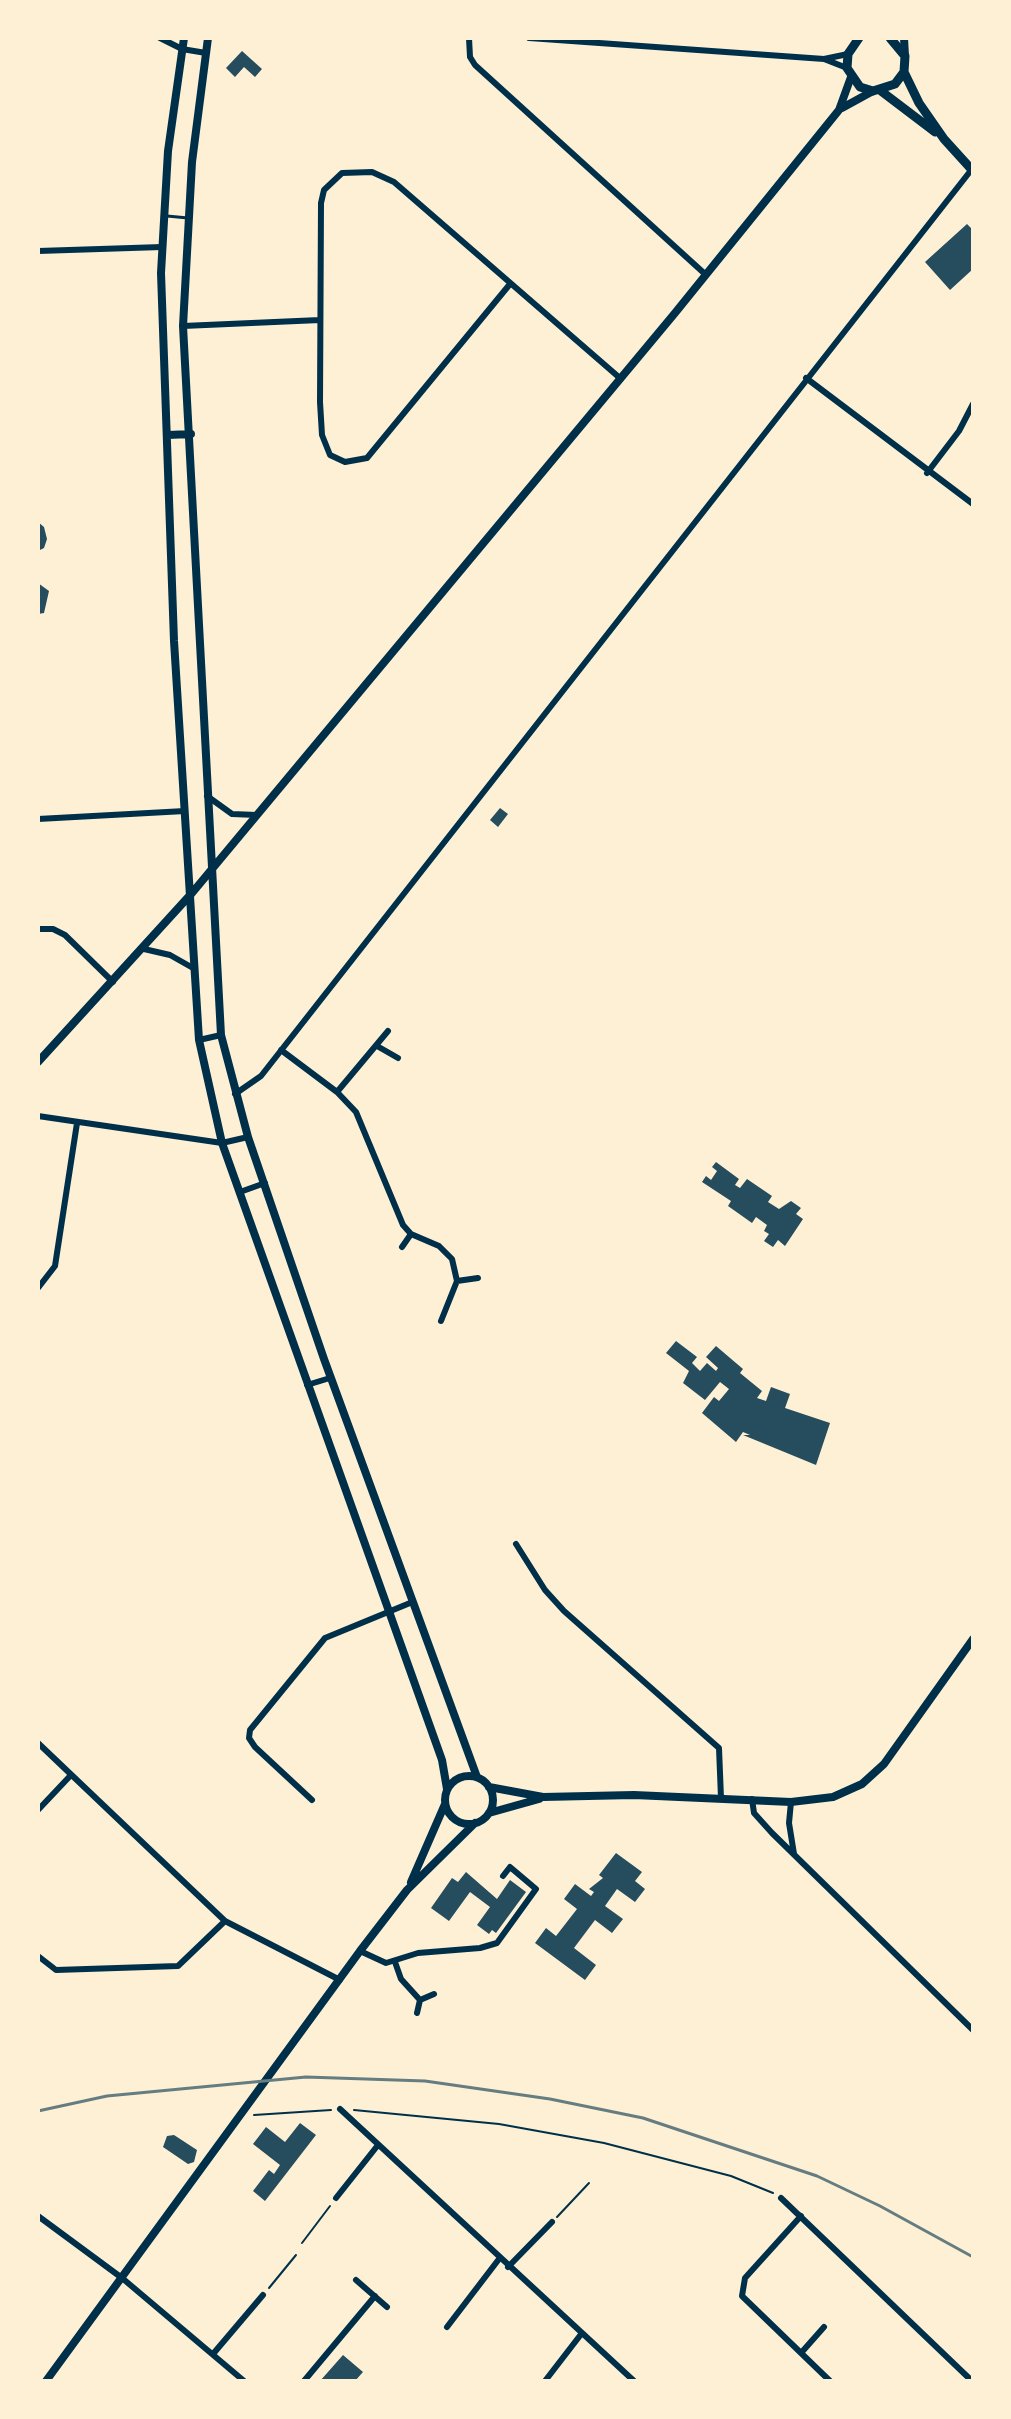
<!DOCTYPE html>
<style>
body{margin:0}
#map{position:relative;width:1011px;height:2419px;overflow:hidden;background:#fdf0d5;font-family:Lora,serif}
canvas{display:block}
.frame{position:absolute;inset:0;border:40px solid #fdf0d5;pointer-events:none}
</style>
<div id="map">
<canvas width="1011" height="2419"></canvas>
<div class="frame"></div>
</div>
<script>
const c = document.querySelector('canvas').getContext('2d');
c.lineJoin = 'round';
function fill(path, color) { c.fillStyle = color; c.fill(path, 'evenodd'); }
const toPath = rows => new Path2D(rows.map(r => 'M' + r).join(''));
function stroke(path, color, width, dash) { c.strokeStyle = color; c.lineWidth = width; c.lineCap = dash ? 'butt' : 'round'; c.setLineDash(dash || []); c.stroke(path); }
fill(toPath([
 [242,51,262,69,255,77,244,67,235,77,226,68],
 [967,224,973,230,973,269,950,290,925,262],
 [38,522,44,527,47,539,44,548,38,551],
 [38,583,49,591,44,613,38,614],
 [500,808,508,814,498,827,490,820],
 [716,1162,739,1179,735,1185,740,1188,747,1179,772,1196,768,1202,779,1209,791,1201,801,1208,796,1214,803,1219,785,1246,778,1240,773,1247,764,1241,769,1234,764,1231,767,1225,756,1217,752,1223,728,1206,731,1201,702,1182,706,1176,711,1180,717,1171,712,1167],
 [676,1341,697,1357,692,1363,700,1371,707,1363,716,1371,718,1368,706,1357,716,1346,743,1369,740,1373,762,1391,757,1398,766,1401,771,1387,790,1394,785,1408,830,1423,816,1465,743,1435,750,1435,743,1432,736,1442,702,1413,714,1397,719,1401,729,1389,720,1382,705,1400,683,1383,689,1371,666,1353],
 [616,1853,642,1872,635,1881,645,1889,635,1902,617,1889,605,1906,623,1919,612,1933,595,1920,574,1948,596,1965,585,1980,535,1943,546,1928,556,1936,577,1909,564,1899,575,1884,591,1896,594,1892,589,1889,603,1878,599,1875],
 [466,1872,497,1899,510,1880,526,1892,496,1933,492,1930,489,1934,477,1925,490,1907,470,1892,449,1921,431,1908,452,1878,458,1882],
 [300,2123,316,2135,265,2201,253,2191,269,2170,274,2174,280,2165,253,2144,266,2127,285,2142],
 [174,2135,197,2150,194,2162,188,2164,163,2147,167,2136],
 [343,2355,363,2372,355,2381,320,2381]
]), '#264d5e');
stroke(toPath([
 [354,2110,499,2124,604,2143,731,2176,773,2193],
 [254,2115,331,2110],
 [557,2217,589,2183],
 [302,2243,330,2206],
 [269,2288,296,2255]
]), '#003049', 2);
stroke(toPath([
 [167,216,188,218]
]), '#003049', 3);
stroke(toPath([
 [160,38,182,49,206,53],
 [469,38,470,57,475,65,705,274],
 [529,38,824,59,848,54],
 [824,59,847,68],
 [38,251,162,247],
 [510,284,367,458,345,462,330,455,322,435,320,402,321,203,324,190,342,173,372,172,394,182,621,379],
 [183,326,320,320],
 [806,378,973,504],
 [927,473,959,431,973,404],
 [207,796,232,814,257,815],
 [38,819,185,811],
 [38,929,53,929,65,935,113,982],
 [144,949,170,955,193,968],
 [199,1040,221,1035],
 [377,1046,398,1058],
 [281,1050,337,1092,356,1112,403,1225,411,1234,439,1246,452,1259,457,1281,441,1321],
 [337,1092,388,1031],
 [235,1094,261,1076,972,169],
 [38,1116,222,1143,248,1137],
 [240,1192,265,1183],
 [402,1247,411,1234],
 [457,1281,478,1278],
 [38,1288,55,1266,77,1123],
 [307,1385,330,1378],
 [516,1544,545,1590,564,1611,719,1748,721,1798],
 [38,1743,225,1921,340,1980],
 [752,1799,754,1813,772,1833,973,2030],
 [312,1800,255,1747,249,1738,250,1730,325,1638,410,1603],
 [791,1802,789,1823,794,1854],
 [38,1810,71,1775],
 [360,1951,386,1963,418,1953,480,1948,497,1943,536,1889,510,1867,503,1876],
 [38,1956,56,1970,178,1966,225,1921],
 [395,1962,401,1979,420,2000],
 [417,2013,420,2000,434,1994],
 [340,2109,634,2381],
 [336,2198,378,2145],
 [781,2198,972,2381],
 [38,2216,122,2278,244,2381],
 [801,2216,745,2278,742,2296,830,2381],
 [508,2267,552,2222],
 [356,2280,387,2307],
 [447,2327,499,2259],
 [801,2353,824,2327],
 [213,2354,263,2295],
 [304,2381,375,2296],
 [545,2381,582,2333]
]), '#003049', 6);
stroke(toPath([
 [184,38,168,151,161,273,174,641,199,1040,222,1143,442,1760,447,1789],
 [208,38,192,162,183,326,221,1035,248,1137,324,1359,477,1777],
 [904,38,905,56],
 [842,108,873,91],
 [168,435,191,434],
 [38,1062,192,893,675,313,839,110,851,77],
 '445 1800a24 24 0 1 1 48 0a24 24 0 1 1-48 0Z',
 [489,1787,543,1797,634,1795,791,1802,833,1797,862,1784,884,1764,973,1639],
 [489,1813,539,1799],
 [411,1882,445,1804],
 [46,2381,360,1951,407,1890,475,1823]
]), '#003049', 8);
stroke(toPath([
 [859,38,848,54,847,68,860,87,873,91,895,84,904,72,905,56,890,38],
 [904,72,919,103,944,139,973,171],
 [881,91,935,132]
]), '#003049', 9);
stroke(toPath([
 [38,2111,107,2096,306,2077,425,2081,550,2099,643,2118,817,2176,880,2206,973,2257]
]), '#657d81', 3);
</script>
